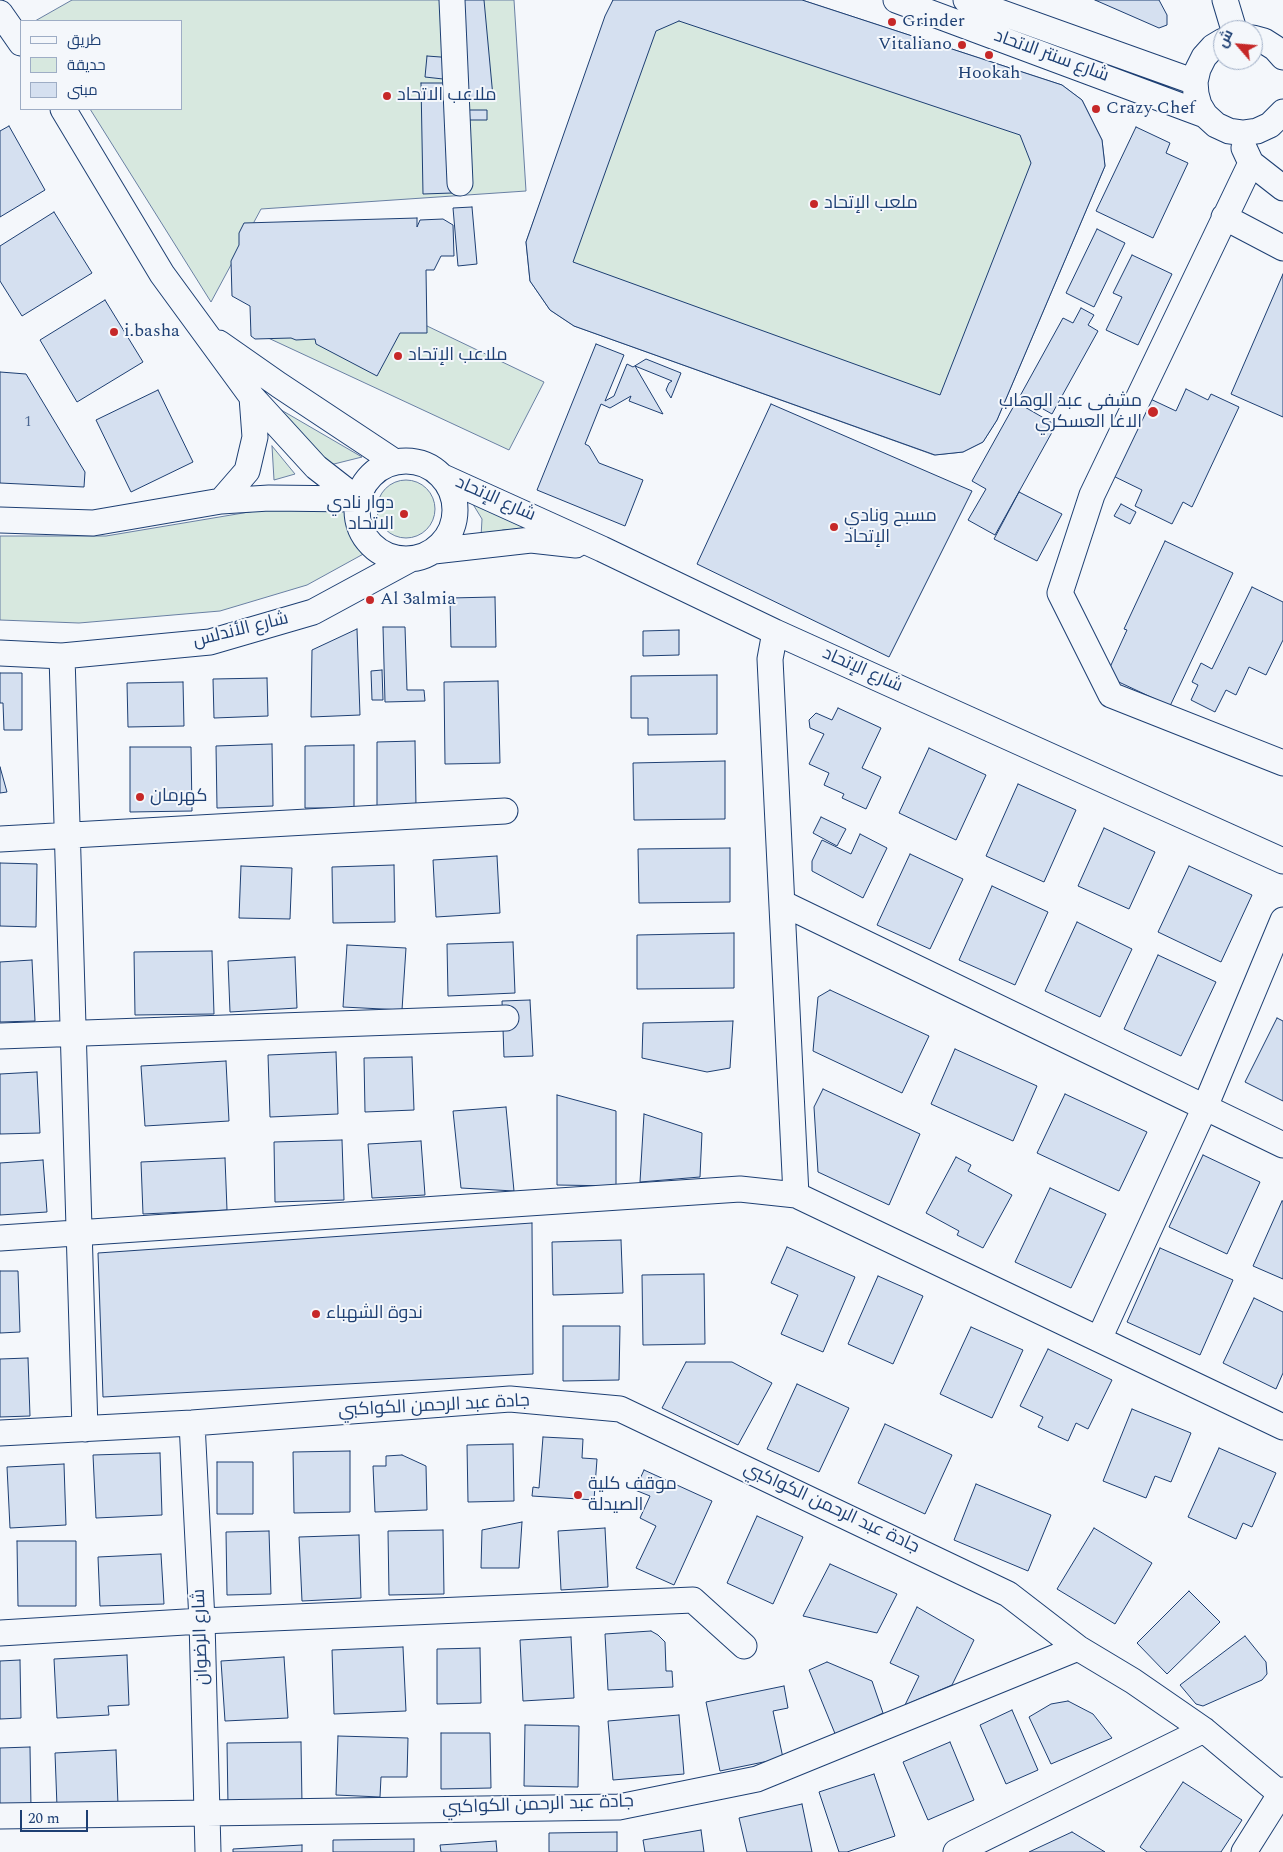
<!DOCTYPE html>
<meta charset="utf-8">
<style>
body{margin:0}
#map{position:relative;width:1283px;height:1852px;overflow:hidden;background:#f4f7fb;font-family:Spectral,Cairo,serif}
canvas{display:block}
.legend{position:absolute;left:20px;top:20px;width:162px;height:90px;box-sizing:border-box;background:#f4f7fb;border:1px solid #9eadc5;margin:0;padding:6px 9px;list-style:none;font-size:15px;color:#1d3f73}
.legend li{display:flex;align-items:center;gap:10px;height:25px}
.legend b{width:25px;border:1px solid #9eadc5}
.north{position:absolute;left:1213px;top:20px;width:50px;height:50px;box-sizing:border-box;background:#f4f7fb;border:1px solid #9eadc5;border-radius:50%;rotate:297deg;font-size:14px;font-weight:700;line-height:20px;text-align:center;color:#1d3f73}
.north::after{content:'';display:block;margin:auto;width:18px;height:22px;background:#c62828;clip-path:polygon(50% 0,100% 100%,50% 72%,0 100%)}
.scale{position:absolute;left:20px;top:1810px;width:68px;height:22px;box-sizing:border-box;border:2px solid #1d3f73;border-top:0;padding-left:6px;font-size:15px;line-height:18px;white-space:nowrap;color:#1d3f73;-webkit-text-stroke:4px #f4f7fb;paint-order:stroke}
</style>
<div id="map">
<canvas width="1283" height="1852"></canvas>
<ul class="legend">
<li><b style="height:6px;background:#f4f7fb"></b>طريق</li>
<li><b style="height:14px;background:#d7e8df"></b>حديقة</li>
<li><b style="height:14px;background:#d5e0f0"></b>مبنى</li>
</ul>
<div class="north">ش</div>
<div class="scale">20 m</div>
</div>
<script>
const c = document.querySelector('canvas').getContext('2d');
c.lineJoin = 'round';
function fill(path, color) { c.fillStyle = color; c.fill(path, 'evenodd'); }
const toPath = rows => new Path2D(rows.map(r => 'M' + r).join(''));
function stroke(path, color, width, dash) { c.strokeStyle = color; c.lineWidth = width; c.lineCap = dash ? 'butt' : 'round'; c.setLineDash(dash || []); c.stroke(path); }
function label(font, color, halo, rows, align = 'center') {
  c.font = font + ' Spectral,Cairo,serif'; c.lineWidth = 4; c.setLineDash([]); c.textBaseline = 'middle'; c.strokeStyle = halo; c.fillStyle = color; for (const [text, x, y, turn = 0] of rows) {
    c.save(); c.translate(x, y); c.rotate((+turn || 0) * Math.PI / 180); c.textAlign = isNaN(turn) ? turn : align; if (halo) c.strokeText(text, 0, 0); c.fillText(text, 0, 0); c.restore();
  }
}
const green = toPath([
 [72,0,514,0,526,191,261,209,211,302,90,109,181,109,181,21,35,21,72,0],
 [613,0,802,0,1062,85,1082,100,1102,140,1105,166,997,420,983,442,963,452,934,455,574,326,550,310,530,281,526,242,613,0],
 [283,257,544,382,509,450,251,330,283,257],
 [264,400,362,457,326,466,264,400],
 [272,446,295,474,274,480,272,446],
 '377 509a29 29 0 1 1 58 0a29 29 0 1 1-58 0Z',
 [471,501,538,528,503,530,481,537,482,519,471,501],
 [267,509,345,510,353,536,367,552,307,585,220,611,79,623,0,620,0,536,106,536,267,509]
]);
fill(green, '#d7e8df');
stroke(green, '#687fa3', 1);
const building = toPath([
 [458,0,484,0,493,97,467,100,458,0],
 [613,0,802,0,1062,85,1082,100,1102,140,1105,166,997,420,983,442,963,452,935,455,574,326,550,310,530,281,526,242,605,16,613,0],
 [679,21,1020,135,1031,163,940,395,573,262,656,31,679,21],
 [1095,0,1159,0,1167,15,1167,25,1159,28,1095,0],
 [427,56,454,58,452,80,425,77,427,56],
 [421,83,450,83,452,193,423,194,421,83],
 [466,110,487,110,487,120,466,120,466,110],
 [9,126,45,190,0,217,0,131,9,126],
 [1136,127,1170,143,1166,153,1188,163,1153,238,1096,211,1136,127],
 [472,207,477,264,458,266,453,208,472,207],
 [54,212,92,273,22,316,0,281,0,246,54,212],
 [417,218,417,227,420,220,443,219,453,225,454,256,441,256,434,270,426,270,427,333,400,333,377,376,316,344,315,339,296,340,291,338,255,339,251,336,250,306,232,296,231,261,239,245,239,233,244,223,417,218],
 [1097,229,1125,243,1094,307,1066,293,1097,229],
 [1132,255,1172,274,1138,345,1106,330,1122,297,1113,293,1132,255],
 [1283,274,1283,417,1231,394,1283,274],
 [105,300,143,362,77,402,40,340,105,300],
 [1081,308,1094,315,1088,325,1098,331,1052,414,1020,396,1063,318,1073,323,1081,308],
 [596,344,624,355,605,401,614,396,627,364,633,367,646,359,681,373,671,398,666,390,669,383,672,381,635,366,663,414,629,401,631,396,610,408,601,404,585,444,589,446,599,463,643,480,625,526,537,490,596,344],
 [0,372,26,374,85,472,84,487,0,483,0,372],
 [1186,389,1208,400,1211,394,1239,407,1192,507,1183,502,1172,524,1135,506,1142,490,1107,473,1144,396,1176,411,1186,389],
 [158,390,193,462,131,492,96,420,158,390],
 [1016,402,1056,425,995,535,968,520,986,489,972,481,1016,402],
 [771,404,972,491,889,657,697,564,771,404],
 [1019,492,1062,514,1037,561,994,539,1019,492],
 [1121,504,1136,512,1130,524,1114,516,1121,504],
 [1165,541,1233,573,1170,706,1106,676,1127,630,1124,629,1165,541],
 [1252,587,1283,602,1283,640,1266,675,1249,667,1236,695,1226,690,1215,712,1191,700,1198,685,1192,682,1201,663,1212,669,1252,587],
 [495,597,496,647,451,647,450,598,495,597],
 [383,627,405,627,407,690,424,690,425,701,385,702,383,627],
 [357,629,360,715,311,717,312,650,357,629],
 [679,630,679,655,643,656,643,631,679,630],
 [382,670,383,700,372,700,371,671,382,670],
 [0,673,22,673,22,730,4,730,3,703,0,703,0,673],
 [717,675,717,734,648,735,648,718,631,718,631,676,717,675],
 [267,678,268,716,214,718,213,679,267,678],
 [498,681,500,763,445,764,444,682,498,681],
 [183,682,184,726,128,727,127,683,183,682],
 [838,708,881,728,862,768,881,777,866,809,842,798,844,794,824,785,829,773,809,764,824,734,810,728,809,720,816,713,832,720,838,708],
 [415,741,416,807,377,807,377,742,415,741],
 [272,744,273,806,217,808,216,746,272,744],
 [354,745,354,808,305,808,305,746,354,745],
 [130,747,191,747,192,811,130,812,130,747],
 [929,748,986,775,956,840,899,813,929,748],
 [725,761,725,819,634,820,633,763,725,761],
 [0,767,7,792,0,793,0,767],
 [1018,784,1076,810,1044,882,986,856,1018,784],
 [821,817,846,829,837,846,813,833,821,817],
 [1104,828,1155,852,1129,909,1078,886,1104,828],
 [860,834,887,848,863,898,812,871,812,861,822,840,851,854,860,834],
 [730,848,730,902,639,903,638,849,730,848],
 [910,854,963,879,930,949,877,925,910,854],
 [497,856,500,913,436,917,433,860,497,856],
 [0,863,37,864,36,927,0,926,0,863],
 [394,865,395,922,333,923,332,867,394,865],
 [241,866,292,868,290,919,239,918,241,866],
 [1189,866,1252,895,1221,962,1158,932,1189,866],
 [992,886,1048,912,1015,985,959,960,992,886],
 [1077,922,1132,949,1100,1017,1045,991,1077,922],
 [734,933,734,988,637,989,637,935,734,933],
 [513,942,515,993,448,996,447,944,513,942],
 [347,945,406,948,402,1010,343,1007,347,945],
 [212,951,214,1014,135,1015,134,952,212,951],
 [1158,955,1216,982,1181,1056,1124,1029,1158,955],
 [295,957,297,1008,230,1012,228,961,295,957],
 [32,960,35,1021,0,1022,0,962,32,960],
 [830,990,929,1036,902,1093,813,1051,818,997,830,990],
 [530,1000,533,1056,504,1057,502,1001,530,1000],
 [1277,1018,1283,1021,1283,1101,1245,1082,1277,1018],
 [733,1021,730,1068,707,1072,642,1058,643,1023,733,1021],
 [955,1049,1037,1086,1013,1141,931,1104,955,1049],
 [336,1052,338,1114,270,1117,268,1055,336,1052],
 [412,1057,414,1110,365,1112,364,1058,412,1057],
 [226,1061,229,1121,145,1126,141,1066,226,1061],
 [37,1072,40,1133,0,1134,0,1074,37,1072],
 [823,1089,920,1134,889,1205,818,1172,814,1107,823,1089],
 [1065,1094,1147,1132,1119,1191,1037,1153,1065,1094],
 [557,1095,616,1111,616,1186,557,1185,557,1095],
 [506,1107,514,1191,461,1188,453,1111,506,1107],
 [644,1114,702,1133,700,1177,640,1182,644,1114],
 [342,1140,344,1200,275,1202,274,1142,342,1140],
 [421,1141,425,1195,372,1198,368,1144,421,1141],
 [1203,1155,1260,1182,1227,1254,1169,1227,1203,1155],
 [956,1157,971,1165,968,1171,1012,1195,983,1248,957,1235,959,1231,926,1213,956,1157],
 [225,1158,227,1210,143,1214,141,1162,225,1158],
 [43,1160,47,1212,0,1215,0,1163,43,1160],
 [1050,1188,1106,1214,1071,1288,1015,1262,1050,1188],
 [1282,1201,1283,1201,1283,1279,1253,1266,1282,1201],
 [532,1223,533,1374,103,1397,98,1253,532,1223],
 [621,1240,623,1293,553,1295,552,1242,621,1240],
 [787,1247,855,1277,823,1352,781,1334,798,1295,771,1283,787,1247],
 [1160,1248,1233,1280,1200,1355,1127,1322,1160,1248],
 [0,1271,18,1271,20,1332,0,1333,0,1271],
 [704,1274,705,1344,643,1345,642,1275,704,1274],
 [878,1276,923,1296,893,1364,848,1344,878,1276],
 [1254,1298,1283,1312,1283,1373,1276,1389,1223,1363,1254,1298],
 [563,1326,620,1326,619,1380,563,1381,563,1326],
 [971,1327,1023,1350,992,1418,940,1394,971,1327],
 [1048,1349,1112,1380,1088,1429,1076,1423,1068,1441,1038,1427,1043,1417,1020,1406,1048,1349],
 [28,1358,30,1416,0,1417,0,1359,28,1358],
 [686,1362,732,1362,772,1383,738,1445,662,1408,686,1362],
 [797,1384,849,1408,819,1472,767,1449,797,1384],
 [1132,1409,1191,1433,1171,1482,1155,1476,1146,1498,1103,1481,1132,1409],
 [885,1424,952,1455,925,1514,858,1483,885,1424],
 [543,1437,583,1439,582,1458,597,1459,594,1500,532,1496,533,1487,539,1488,543,1437],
 [513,1444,514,1501,468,1502,467,1445,513,1444],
 [1219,1448,1276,1473,1252,1527,1243,1523,1236,1539,1188,1517,1219,1448],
 [350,1451,350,1512,294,1513,293,1452,350,1451],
 [160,1453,162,1515,96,1518,93,1455,160,1453],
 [402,1455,426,1466,427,1510,375,1512,373,1466,386,1466,386,1456,402,1455],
 [217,1462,253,1462,253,1514,217,1514,217,1462],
 [64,1464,66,1525,10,1528,7,1467,64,1464],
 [644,1470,712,1501,674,1585,636,1568,656,1526,640,1518,650,1496,635,1490,644,1470],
 [976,1484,1051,1515,1028,1571,954,1540,976,1484],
 [757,1516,803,1537,773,1604,727,1583,757,1516],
 [522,1522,519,1568,481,1568,482,1530,522,1522],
 [605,1528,608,1587,561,1590,558,1531,605,1528],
 [1094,1528,1152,1563,1115,1624,1057,1589,1094,1528],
 [443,1530,444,1594,389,1595,388,1531,443,1530],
 [269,1531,271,1594,227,1595,226,1532,269,1531],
 [359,1535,361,1598,302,1601,299,1537,359,1535],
 [17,1541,76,1541,76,1606,18,1606,17,1541],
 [161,1554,164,1604,100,1606,98,1557,161,1554],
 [830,1564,897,1594,877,1633,803,1616,830,1564],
 [1189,1591,1220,1622,1167,1674,1137,1643,1189,1591],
 [917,1607,974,1640,952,1685,905,1705,919,1676,890,1663,917,1607],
 [651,1631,658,1635,665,1642,666,1671,672,1671,673,1687,608,1690,605,1634,651,1631],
 [1245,1636,1266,1662,1267,1674,1262,1680,1203,1706,1196,1704,1180,1685,1245,1636],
 [571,1637,574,1698,523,1701,520,1640,571,1637],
 [403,1647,406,1711,334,1714,332,1650,403,1647],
 [480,1648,481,1703,437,1704,437,1649,480,1648],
 [127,1655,129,1705,108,1706,109,1715,57,1718,54,1659,127,1655],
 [284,1657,288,1718,225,1721,221,1661,284,1657],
 [20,1660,21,1718,0,1719,0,1661,20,1660],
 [827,1662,872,1681,883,1713,836,1736,809,1670,827,1662],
 [784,1686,788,1708,773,1711,783,1758,720,1771,706,1702,784,1686],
 [1068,1701,1093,1714,1112,1738,1051,1764,1029,1717,1051,1704,1068,1701],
 [1012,1710,1038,1770,1006,1784,980,1725,1012,1710],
 [679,1715,684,1774,613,1780,608,1721,679,1715],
 [525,1725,579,1726,578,1787,524,1786,525,1725],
 [441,1733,490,1733,491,1788,441,1789,441,1733],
 [338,1736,408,1738,407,1777,381,1777,380,1797,336,1795,338,1736],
 [301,1742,302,1804,228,1805,227,1743,301,1742],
 [950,1742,974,1800,928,1820,903,1762,950,1742],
 [30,1747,31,1808,0,1809,0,1748,30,1747],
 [116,1750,118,1805,57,1807,55,1753,116,1750],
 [874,1774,895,1836,847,1852,839,1852,819,1792,874,1774],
 [1183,1782,1242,1820,1221,1852,1147,1852,1140,1847,1183,1782],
 [802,1804,812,1852,747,1852,739,1818,802,1804],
 [701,1830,704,1852,645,1852,643,1840,701,1830],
 [617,1832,617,1852,549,1852,549,1833,617,1832],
 [1072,1832,1105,1852,1029,1852,1072,1832],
 [414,1839,414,1852,333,1852,333,1840,414,1839],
 [496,1841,497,1852,441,1852,440,1845,496,1841],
 [302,1845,302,1852,233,1852,233,1849,302,1845]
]);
fill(building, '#d5e0f0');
stroke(building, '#1d3f73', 1);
const minor = toPath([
 [452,0,460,183],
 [896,0,1205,115],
 [966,0,1195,82],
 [1225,0,1234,30],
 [0,13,21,43],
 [1253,38,1264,41,1275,48,1283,57],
 [1223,41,1213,47,1204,57,1198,69,1195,82,1196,94,1199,105,1205,115,1216,125,1229,131,1243,133,1257,131,1270,125,1283,112],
 [63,109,162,274,252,397,316,467,357,499],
 [1244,148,1251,163,1283,188],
 [1251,163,1092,495,1060,593,1111,695,1283,763],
 [1224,217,1283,248],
 [219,343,279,385,395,462],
 '357 510a49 49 0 1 1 98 0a49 49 0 1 1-98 0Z',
 [443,477,602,549,775,632,1283,861],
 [221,501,247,471,255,437,252,397],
 [0,520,93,523,221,501,269,498,357,499],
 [434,551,531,540,576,545],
 [775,632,770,659,796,1195],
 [0,653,62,656,210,642,313,612,409,560],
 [62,656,85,1429],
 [0,839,505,811],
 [782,903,1283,1145],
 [0,1036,506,1018],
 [0,1238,740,1189,796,1195,1283,1427],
 [1099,1339,1205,1107,1283,920],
 [192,1423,202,1621,208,1852],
 [0,1433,192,1423,510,1399,620,1409,1008,1594,1078,1648,1133,1681,1204,1730,1283,1796],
 [0,1633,202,1621,693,1600,744,1646],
 [0,1816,619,1807,757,1779,1078,1648],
 [956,1852,1204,1730],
 [1244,1852,1283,1790]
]);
stroke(minor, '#1d3f73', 27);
stroke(minor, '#f4f7fb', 25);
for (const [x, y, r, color] of [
 [892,22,5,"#c62828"],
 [962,45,5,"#c62828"],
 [989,55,5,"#c62828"],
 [387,96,5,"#c62828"],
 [1096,109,5,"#c62828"],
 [814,204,5,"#c62828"],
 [114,332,5,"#c62828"],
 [398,356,5,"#c62828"],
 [1153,412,6,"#c62828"],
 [404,514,5,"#c62828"],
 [834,527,5,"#c62828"],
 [370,600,5,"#c62828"],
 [140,797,5,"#c62828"],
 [316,1314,5,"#c62828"],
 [578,1495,5,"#c62828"]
]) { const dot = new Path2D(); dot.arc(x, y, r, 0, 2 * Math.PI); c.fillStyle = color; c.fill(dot); stroke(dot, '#f4f7fb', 2); }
label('15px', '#4b6792', null, [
 ["1",28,423]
]);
label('18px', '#1d3f73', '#f4f7fb', [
 ["Grinder",902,22],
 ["Vitaliano",952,45,"right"],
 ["Hookah",989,74,"center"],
 ["ملاعب الاتحاد",397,96],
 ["Crazy Chef",1106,109],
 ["ملعب الإتحاد",824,204],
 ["i.basha",124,332],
 ["ملاعب الإتحاد",408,356],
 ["مشفى عبد الوهاب",1142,402,"right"],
 ["الاغا العسكري",1142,423,"right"],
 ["دوار نادي",394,504,"right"],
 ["الاتحاد",394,525,"right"],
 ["مسبح ونادي",844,517],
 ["الإتحاد",844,538],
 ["Al 3almia",380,600],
 ["كهرمان",150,797],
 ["ندوة الشهباء",326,1314],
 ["موقف كلية",588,1485],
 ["الصيدلة",588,1506]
], 'left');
label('18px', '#1d3f73', '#f4f7fb', [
 ["شارع سنتر الاتحاد",1051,57,20],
 ["شارع الإتحاد",495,500,24],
 ["شارع الأندلس",241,631,-14],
 ["شارع الإتحاد",862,671,24],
 ["جادة عبد الرحمن الكواكبي",434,1407,-3],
 ["جادة عبد الرحمن الكواكبي",831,1509,25],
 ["شارع الرضوان",202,1637,-92],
 ["جادة عبد الرحمن الكواكبي",538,1806,-2]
]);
</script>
